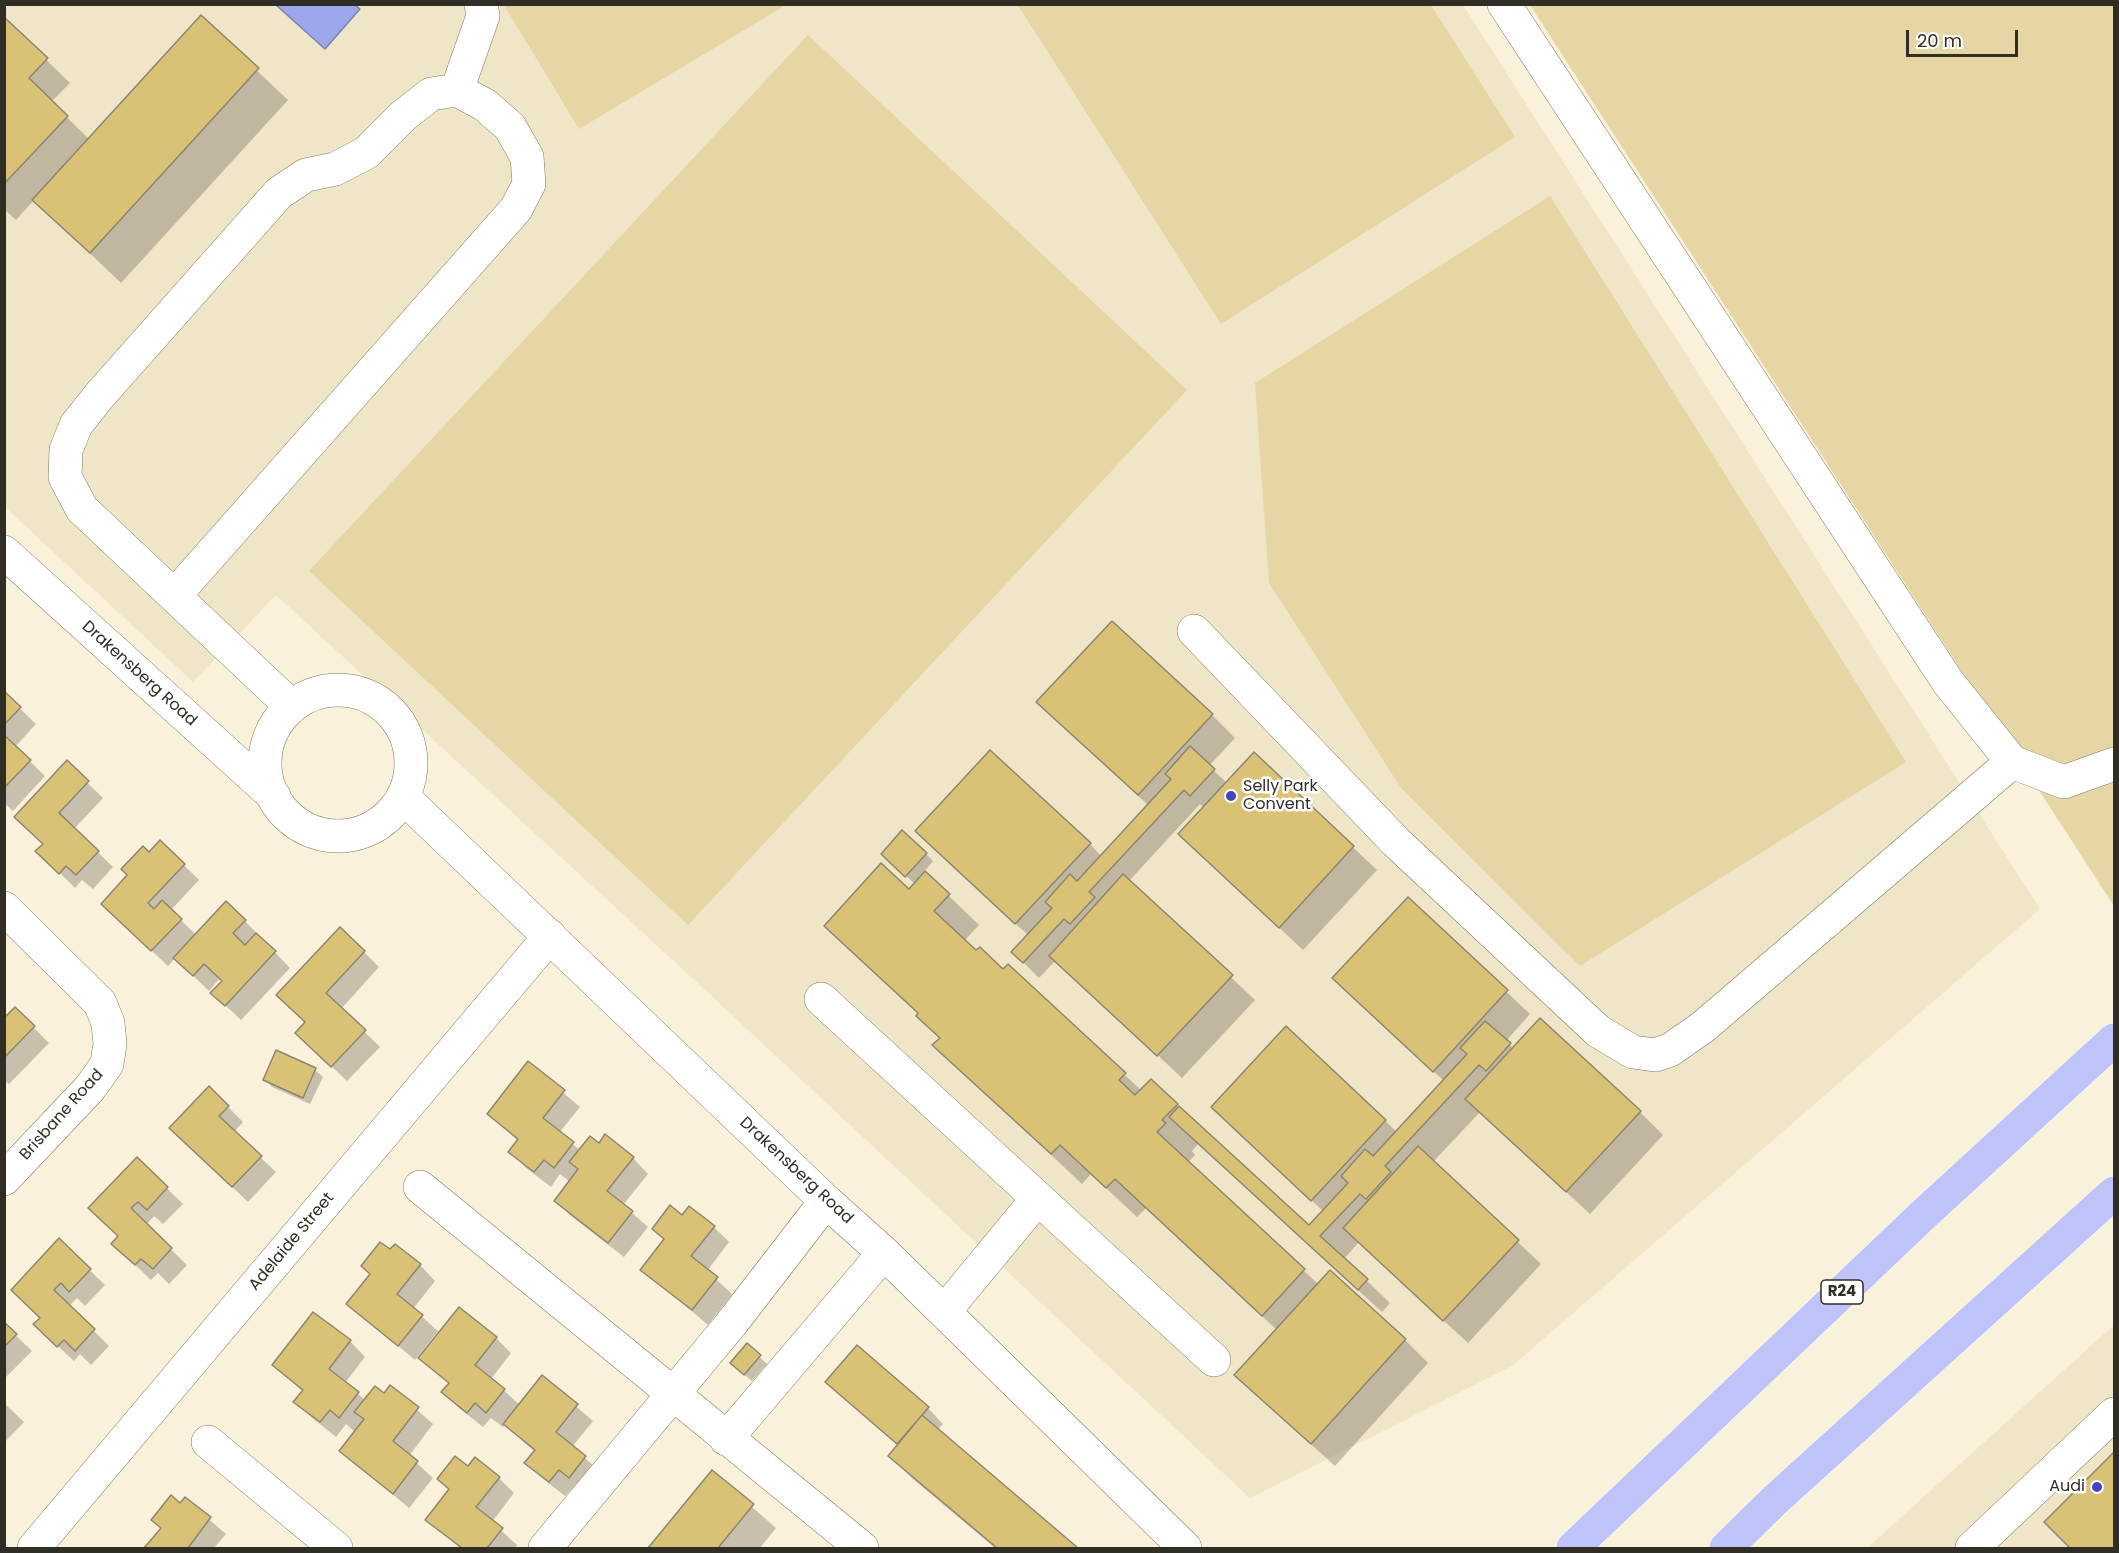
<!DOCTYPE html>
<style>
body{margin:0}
#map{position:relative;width:2119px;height:1553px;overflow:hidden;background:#f9f1d9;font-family:Poppins,sans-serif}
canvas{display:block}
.frame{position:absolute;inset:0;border:6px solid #302d24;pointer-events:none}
.scale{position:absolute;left:1906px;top:30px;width:112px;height:27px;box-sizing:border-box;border:3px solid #302d24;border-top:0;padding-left:8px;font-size:18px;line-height:21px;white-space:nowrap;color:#302d24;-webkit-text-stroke:4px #fff;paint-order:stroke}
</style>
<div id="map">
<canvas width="2119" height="1553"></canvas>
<div class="frame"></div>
<div class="scale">20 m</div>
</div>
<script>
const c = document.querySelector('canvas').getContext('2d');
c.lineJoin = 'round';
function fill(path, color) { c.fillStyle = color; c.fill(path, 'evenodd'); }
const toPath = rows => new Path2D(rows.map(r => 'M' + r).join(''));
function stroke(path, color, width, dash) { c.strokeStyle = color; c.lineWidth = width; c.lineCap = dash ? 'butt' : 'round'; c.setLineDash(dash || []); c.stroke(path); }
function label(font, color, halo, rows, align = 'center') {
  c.font = font + ' Poppins,sans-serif'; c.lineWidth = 5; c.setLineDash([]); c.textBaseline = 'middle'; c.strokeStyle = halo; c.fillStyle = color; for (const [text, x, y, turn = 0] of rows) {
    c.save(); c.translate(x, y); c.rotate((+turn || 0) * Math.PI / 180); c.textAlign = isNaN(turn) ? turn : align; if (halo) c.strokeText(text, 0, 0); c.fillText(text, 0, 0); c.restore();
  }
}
fill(toPath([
 [4,5,1463,5,2040,909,1512,1366,1250,1498,703,988,276,595,193,682,5,507],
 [2114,1325,2114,1548,1867,1548]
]), '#efe5c7');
fill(toPath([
 [504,5,786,5,579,129],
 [1018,5,1431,5,1515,137,1221,324],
 [1530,5,2114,5,2114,906],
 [808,35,1187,390,688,925,309,571],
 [1550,196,1906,762,1580,966,1401,788,1269,583,1255,383]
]), '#e6d6a3');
const water = toPath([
 [276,5,355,5,360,9,325,49,276,5]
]);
fill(water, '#9ca6eb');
stroke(water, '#7c82af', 1.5);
fill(toPath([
 [201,18,288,100,121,283,34,200,16,220,4,209,4,19,70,83,51,102,90,140],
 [4,693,36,724,15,747,45,776,13,811,4,803],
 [1212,715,1235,738,1209,766,1227,783,1254,754,1377,870,1303,950,1204,857,1204,808,1200,804,1129,881,1255,1000,1182,1078,1056,960,1039,978,1013,952,1029,936,940,854,1090,844,1102,857,1149,806,1062,725],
 [67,763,103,798,74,829,113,867,93,889,82,880,75,888,38,851,44,844],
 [149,854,184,865,199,880,171,910,196,935,245,921,290,968,241,1020,212,993,223,981,220,978,209,991,175,958,168,966,118,919],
 [926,854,933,861,924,872,979,925,964,941,1004,971,1008,966,1142,1091,1177,1105,1309,1227,1323,1211,1236,1130,1286,1028,1397,1132,1444,1081,1357,1001,1408,899,1530,1014,1506,1041,1513,1048,1640,1112,1663,1135,1590,1214,1480,1112,1433,1162,1541,1264,1468,1343,1359,1242,1344,1259,1390,1303,1382,1312,1198,1144,1192,1151,1195,1155,1188,1162,1318,1284,1405,1340,1428,1363,1335,1466,1260,1398,1277,1330,1146,1208,1137,1217,1091,1174,1082,1184,935,1045,941,1039,919,1014,826,926,909,891,915,884,890,861],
 [364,952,379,967,341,1009,380,1047,347,1081,312,1048,306,1022,278,995],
 [15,1009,49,1043,9,1084,4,1080,4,1020],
 [528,1063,580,1107,559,1133,580,1150,599,1145,633,1158,648,1174,623,1205,648,1227,624,1257,571,1216,556,1201,570,1182,560,1174,551,1187,525,1167,510,1151,518,1141,489,1114],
 [315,1070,323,1077,310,1104,272,1087,265,1079],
 [209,1088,243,1122,234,1132,276,1172,248,1202,186,1143],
 [137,1159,183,1204,163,1224,154,1216,146,1225,187,1265,169,1284,158,1273,151,1280,129,1259,120,1237],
 [683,1217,714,1227,729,1242,707,1271,732,1294,708,1325,642,1269],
 [59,1241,105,1285,85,1306,77,1298,69,1306,109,1346,91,1365,80,1354,74,1361,51,1340,42,1318],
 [420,1265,435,1281,413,1309,438,1331,415,1360,348,1304],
 [4,1324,32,1351,4,1379],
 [496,1338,511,1353,491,1379,520,1405,542,1377,593,1421,572,1447,601,1472,586,1492,576,1484,565,1496,542,1478,526,1463,535,1452,505,1425,503,1427,491,1418,483,1427,459,1408,443,1392,449,1384,420,1358],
 [350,1341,365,1357,345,1383,365,1400,384,1395,391,1387,433,1424,409,1456,433,1478,409,1508,341,1451,355,1432,346,1424,336,1437,311,1417,295,1402,303,1392,274,1365],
 [747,1345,767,1364,752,1381,739,1370],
 [843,1397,928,1408,943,1424,937,1430,1075,1548,995,1548,913,1479,890,1455,899,1445],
 [4,1403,24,1422,4,1443],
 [2114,1455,2114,1548,2072,1548,2046,1522],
 [468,1468,499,1478,514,1493,492,1522,517,1545,515,1548,460,1548,427,1520,450,1490,439,1479],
 [712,1472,776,1528,760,1548,650,1548],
 [185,1499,226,1534,214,1548,146,1548]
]), '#0003');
const building = toPath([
 [201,15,259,68,90,253,32,200,201,15],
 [4,17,48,58,29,78,68,116,4,184,4,17],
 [1112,621,1213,714,1138,795,1036,702,1112,621],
 [4,691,21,707,4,725,4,691],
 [4,735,31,760,4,788,4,735],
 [1190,746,1215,769,1190,796,1184,790,1089,892,1095,897,1070,924,1064,919,1023,963,1011,952,1052,908,1045,902,1070,874,1077,881,1171,779,1165,774,1190,746],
 [990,750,1091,843,1015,924,915,831,990,750],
 [1254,752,1354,846,1279,928,1178,834,1254,752],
 [67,760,89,781,59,813,99,851,76,875,66,866,59,874,35,851,43,844,14,817,67,760],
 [902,830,927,853,905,877,881,854,902,830],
 [160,840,185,864,148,903,154,909,162,900,182,919,151,951,101,904,127,875,121,869,143,846,149,852,160,840],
 [881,863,909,889,925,871,950,894,934,911,976,950,980,947,1003,969,1008,964,1126,1073,1119,1080,1135,1095,1151,1079,1178,1104,1162,1120,1166,1123,1157,1132,1305,1269,1262,1316,1115,1179,1106,1188,1060,1145,1051,1154,932,1045,940,1038,916,1016,918,1013,824,926,881,863],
 [1123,874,1233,975,1157,1056,1049,956,1123,874],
 [1408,897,1508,990,1433,1072,1332,978,1408,897],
 [226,901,246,920,233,933,245,945,256,933,276,951,225,1006,210,993,222,981,204,964,193,976,173,958,226,901],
 [340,927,365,951,326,993,366,1030,331,1067,295,1033,305,1022,276,995,340,927],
 [15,1007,35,1026,4,1058,4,1018,15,1007],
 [1540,1018,1641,1111,1566,1192,1465,1099,1540,1018],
 [1485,1021,1511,1043,1486,1071,1479,1065,1385,1166,1391,1172,1366,1199,1360,1194,1320,1236,1368,1279,1358,1290,1169,1117,1179,1106,1309,1225,1348,1183,1341,1176,1365,1149,1373,1156,1467,1054,1460,1048,1485,1021],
 [1286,1026,1386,1120,1311,1201,1211,1107,1286,1026],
 [276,1050,316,1068,303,1098,263,1080,276,1050],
 [528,1061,565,1090,543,1118,574,1142,554,1168,544,1160,534,1172,508,1152,518,1139,487,1114,528,1061],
 [209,1086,229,1106,219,1116,262,1156,232,1187,169,1128,209,1086],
 [605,1134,634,1157,607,1191,633,1211,608,1243,554,1201,578,1169,569,1162,590,1136,599,1143,605,1134],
 [1418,1146,1519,1240,1443,1321,1343,1228,1418,1146],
 [137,1157,168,1187,147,1210,138,1202,131,1208,172,1248,153,1269,141,1259,135,1265,111,1244,118,1236,88,1208,137,1157],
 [670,1205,682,1215,689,1206,715,1226,691,1256,718,1277,692,1310,640,1270,664,1239,652,1229,670,1205],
 [59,1238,91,1269,69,1292,61,1283,54,1290,95,1329,75,1351,64,1340,57,1347,33,1324,40,1318,11,1290,59,1238],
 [380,1242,390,1249,395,1244,421,1264,397,1294,423,1315,398,1346,346,1304,370,1274,361,1266,380,1242],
 [1330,1270,1406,1339,1311,1444,1234,1375,1330,1270],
 [459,1307,497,1337,475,1365,505,1389,486,1413,475,1403,467,1413,441,1392,449,1383,418,1358,459,1307],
 [313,1312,351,1340,329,1369,359,1392,339,1418,330,1410,320,1422,293,1402,303,1390,272,1365,313,1312],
 [4,1322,17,1334,4,1347,4,1322],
 [747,1343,761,1355,744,1375,730,1363,747,1343],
 [857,1345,929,1407,897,1444,825,1382,857,1345],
 [542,1375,578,1404,556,1432,586,1456,569,1478,559,1470,549,1482,524,1463,535,1450,503,1424,542,1375],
 [390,1385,419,1407,393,1441,418,1461,393,1494,339,1451,364,1419,354,1412,375,1386,384,1393,390,1385],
 [922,1415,1078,1548,997,1548,888,1456,922,1415],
 [2114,1452,2114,1548,2070,1548,2044,1522,2114,1452],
 [455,1456,468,1466,475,1457,500,1477,476,1507,503,1528,487,1548,462,1548,425,1520,449,1489,437,1479,455,1456],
 [712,1470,754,1504,718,1548,648,1548,712,1470],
 [171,1495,180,1503,185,1497,211,1517,188,1548,144,1548,161,1528,151,1520,171,1495]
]);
fill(building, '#d9c276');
stroke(building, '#8c8670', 1.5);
const minor = toPath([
 [1504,4,1948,682,2012,762,2064,782,2114,764],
 [457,90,483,16,481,4],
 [4,552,274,796],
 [175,595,516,209,529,184,527,157,510,127,485,105,457,90,431,94,403,116,366,153,335,169,306,175,279,193,99,396,76,425,66,450,65,477,82,509,291,706],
 [1194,631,1396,842,1598,1031,1633,1052,1655,1055,1670,1050,1703,1027,2012,762],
 '265 763a73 73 0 1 1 146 0a73 73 0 1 1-146 0Z',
 [403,797,826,1201,884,1253,1185,1548],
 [4,908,100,1003,108,1023,110,1044,107,1064,90,1088,4,1179],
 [821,999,1214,1360],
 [420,1187,862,1548],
 [944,1312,1038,1198],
 [726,1439,884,1253],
 [208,1442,336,1548],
 [34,1548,550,936],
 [545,1548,731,1324,826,1201],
 [1972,1548,2114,1414]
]);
const major = toPath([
 [1573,1548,1923,1215,2114,1040],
 [1726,1548,1775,1500,2114,1193]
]);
stroke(minor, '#7f7963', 34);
stroke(major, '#fff', 34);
stroke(minor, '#fff', 33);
stroke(major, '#bec4f7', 33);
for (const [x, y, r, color] of [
 [1231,796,6,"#4544ba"],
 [2097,1487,6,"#4544ba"]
]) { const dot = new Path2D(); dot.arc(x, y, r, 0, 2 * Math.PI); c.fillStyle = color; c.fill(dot); stroke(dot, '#fff', 2); }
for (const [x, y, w] of [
 [1842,1292,42]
]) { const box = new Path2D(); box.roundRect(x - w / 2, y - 12, w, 24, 4.5); c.fillStyle = '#fff'; c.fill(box); stroke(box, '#302d24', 1.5); }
label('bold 15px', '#302d24', null, [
 ["R24",1842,1292]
]);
label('16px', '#302d24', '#fff', [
 ["Drakensberg Road",139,674,42],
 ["Brisbane Road",62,1115,-48],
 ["Drakensberg Road",796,1171,43],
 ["Adelaide Street",292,1242,-50]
]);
label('16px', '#302d24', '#fff', [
 ["Selly Park",1243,787],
 ["Convent",1243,805],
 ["Audi",2085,1487,"right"]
], 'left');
</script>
